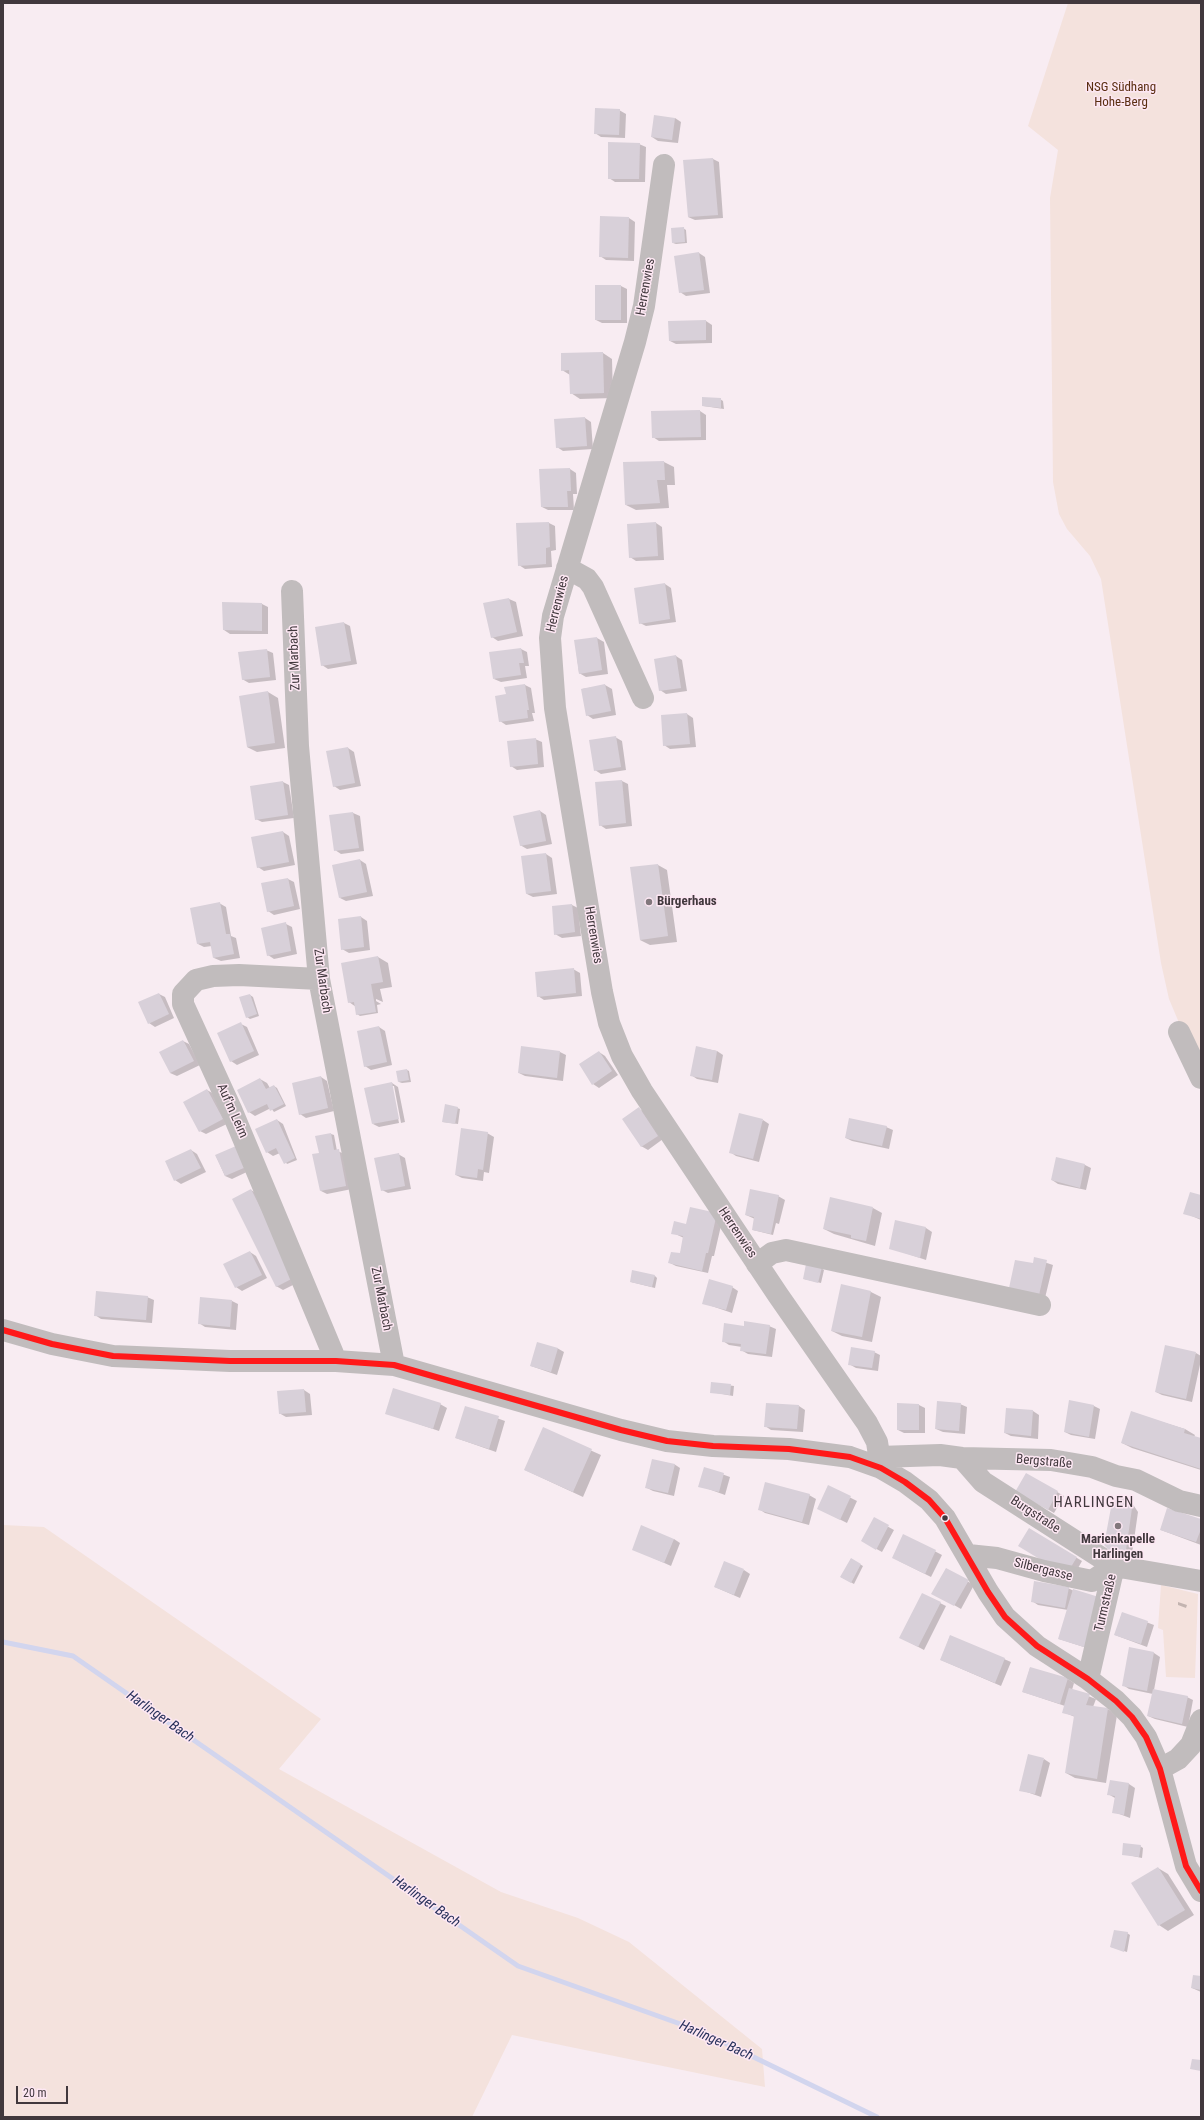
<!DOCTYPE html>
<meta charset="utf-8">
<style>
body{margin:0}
#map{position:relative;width:1204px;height:2120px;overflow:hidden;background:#f8ecf2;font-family:"Roboto Condensed",sans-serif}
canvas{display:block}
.frame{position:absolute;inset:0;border:4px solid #41383d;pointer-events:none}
.scale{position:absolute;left:16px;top:2086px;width:52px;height:18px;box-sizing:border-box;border:2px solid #41383d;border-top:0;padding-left:5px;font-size:12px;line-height:14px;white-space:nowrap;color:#41383d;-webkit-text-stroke:3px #fde7f3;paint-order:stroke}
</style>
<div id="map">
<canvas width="1204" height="2120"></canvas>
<div class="frame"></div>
<div class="scale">20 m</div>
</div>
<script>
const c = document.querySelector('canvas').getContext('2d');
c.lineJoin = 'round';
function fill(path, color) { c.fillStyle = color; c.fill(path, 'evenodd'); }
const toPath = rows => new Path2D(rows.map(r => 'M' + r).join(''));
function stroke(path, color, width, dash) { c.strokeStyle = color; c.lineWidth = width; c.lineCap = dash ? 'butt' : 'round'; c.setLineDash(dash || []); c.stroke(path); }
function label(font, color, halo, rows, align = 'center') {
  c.font = font + ' "Roboto Condensed",sans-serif'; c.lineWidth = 3; c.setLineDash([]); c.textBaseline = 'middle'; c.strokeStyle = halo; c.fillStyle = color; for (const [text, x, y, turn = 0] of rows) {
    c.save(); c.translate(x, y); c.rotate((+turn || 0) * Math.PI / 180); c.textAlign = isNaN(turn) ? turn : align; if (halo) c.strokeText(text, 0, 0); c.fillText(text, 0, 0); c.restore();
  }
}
fill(toPath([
 [1068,3,1201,3,1201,1075,1169,999,1161,963,1101,579,1090,556,1067,529,1059,514,1053,482,1050,198,1058,150,1028,126],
 [3,1525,44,1527,321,1719,279,1769,501,1892,578,1918,629,1942,762,2049,765,2087,512,2035,472,2117,3,2117],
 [1161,1585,1198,1594,1195,1678,1166,1677,1163,1630,1158,1628]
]), '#f4e2dd');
fill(toPath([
 [619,110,626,114,625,138,601,137,595,133],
 [675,118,681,122,678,143,658,141,652,137],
 [639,144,646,147,645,182,615,182,609,178],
 [713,159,719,162,723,218,695,220,688,217],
 [629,218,635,222,634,261,606,260,600,256],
 [683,228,686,230,687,243,676,244,673,243],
 [699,253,705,257,710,293,686,296,680,292],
 [621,286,627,289,627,323,602,323,596,320],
 [706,321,712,325,712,343,676,344,670,341],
 [603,353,612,359,613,398,580,399,571,393,570,375,562,370],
 [720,399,723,401,724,409,703,406],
 [700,411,706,415,706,440,659,441,653,437],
 [585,418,591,422,593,449,563,451,557,447],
 [664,462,674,467,675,485,667,485,669,508,636,510,626,505],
 [570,469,576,473,577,494,573,494,574,510,548,510,542,507],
 [549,523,555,526,556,550,551,551,552,567,525,569,519,565],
 [656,523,662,527,664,560,636,561,630,557],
 [665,584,671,588,676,622,646,626,640,623],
 [509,599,516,602,523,636,498,641,492,637,485,604],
 [262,604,268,607,268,634,230,634,224,630],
 [344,623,350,626,357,664,328,669,322,665],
 [597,638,604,642,608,674,586,677,579,673,575,641],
 [521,649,527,652,529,666,525,666,527,678,501,682,494,679],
 [266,650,273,653,276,680,249,683,242,679],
 [676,656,682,660,687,691,666,694,660,690],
 [525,685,531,688,535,713,532,713,534,721,506,725,500,721,507,695],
 [605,685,612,689,616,715,593,719,587,715,582,689],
 [268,692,278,698,285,748,257,752,247,747],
 [687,714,693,718,696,747,670,749,664,745],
 [615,737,622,741,626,770,601,774,595,770],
 [535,739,542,742,544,767,517,770,511,766],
 [348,748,354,752,361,786,340,790,334,786],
 [622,781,628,784,632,826,606,829,600,825],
 [283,782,289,785,294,818,262,822,256,819],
 [540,811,546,815,552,844,527,849,520,845],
 [353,813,360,816,364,851,341,854,335,850,330,816],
 [283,832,289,836,295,865,264,871,258,867],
 [546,854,552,858,557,894,533,897,527,894,522,857],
 [360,860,366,864,373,896,346,901,340,898],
 [658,865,667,870,677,942,650,945,640,940],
 [288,879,294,882,300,909,274,915,268,911],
 [219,903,226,907,231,936,236,938,240,958,221,961,214,958,212,946,204,947,198,944],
 [572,905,578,908,581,936,562,938,555,934],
 [361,917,367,921,370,950,349,953,342,949],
 [286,924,292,927,297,954,274,959,268,955],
 [378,957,388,963,392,987,380,989,383,1002,376,999,376,1001,381,1004,377,1005,378,1013,360,1016,357,1014,356,1007,349,1002],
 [573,969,580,973,582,996,544,1000,538,996],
 [159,994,165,997,174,1018,155,1027,149,1023],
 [250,995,253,997,259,1016,250,1019,247,1017],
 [241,1024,247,1027,259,1055,237,1065,231,1061],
 [379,1027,385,1031,392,1065,371,1070,365,1066],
 [183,1041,189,1044,200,1065,177,1076,170,1073],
 [697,1047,717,1051,723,1055,718,1083,697,1079,691,1075],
 [560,1052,566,1055,563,1081,525,1076,519,1073],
 [599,1052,605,1056,618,1075,599,1088,593,1084],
 [407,1070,409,1071,411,1082,402,1083,399,1082,397,1072],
 [321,1077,327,1081,334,1111,306,1118,300,1114],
 [260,1079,267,1083,270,1088,274,1086,277,1088,286,1106,274,1112,271,1108,255,1116,249,1112],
 [392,1083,398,1087,405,1122,401,1123,394,1086,392,1086,399,1123,379,1127,373,1124],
 [207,1090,214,1094,229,1123,206,1134,200,1131],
 [457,1108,460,1109,458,1124,443,1122],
 [639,1109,645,1112,663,1139,648,1150,641,1146],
 [277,1120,283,1124,297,1160,287,1164,280,1153,273,1156,267,1152],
 [763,1120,769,1124,759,1162,736,1156,730,1152],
 [886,1127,893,1130,889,1149,852,1141,846,1138],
 [487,1133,494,1137,489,1173,484,1172,483,1181,462,1178,456,1175],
 [331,1134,334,1135,337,1151,345,1154,352,1189,327,1194,321,1191,320,1154],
 [191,1150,197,1154,206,1172,181,1184,175,1180],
 [398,1154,405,1158,411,1189,388,1193,382,1190],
 [216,1156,251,1170,232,1179,225,1176],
 [1057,1158,1085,1165,1091,1168,1086,1190,1058,1184,1052,1180],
 [251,1190,258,1194,301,1281,283,1290,276,1286],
 [778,1196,785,1200,779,1224,776,1223,773,1235,753,1230,755,1219,746,1215],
 [1201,1196,1201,1220,1185,1213],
 [873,1208,882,1213,875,1246,834,1234,824,1229],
 [723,1217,714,1256,712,1256,708,1273,676,1266,670,1263,680,1255,684,1238,673,1233,687,1225],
 [896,1221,926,1228,932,1232,926,1260,890,1248],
 [250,1252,256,1256,267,1278,242,1291,236,1287],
 [1035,1259,1053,1265,1045,1298,1016,1292,1034,1265],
 [821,1268,824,1270,821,1283,804,1279],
 [655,1276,657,1278,655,1288,631,1282],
 [842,1285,871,1292,881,1297,872,1342,842,1336,832,1331],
 [732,1287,738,1291,732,1313,703,1303],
 [147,1297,154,1300,152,1323,101,1319,95,1315],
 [232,1301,238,1304,236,1330,205,1327,199,1323],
 [769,1326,776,1329,772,1357,748,1354,741,1350,742,1347,729,1345,723,1341,745,1327],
 [557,1348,564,1352,557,1375,531,1366],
 [874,1352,880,1355,878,1371,856,1368,849,1364],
 [1196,1353,1201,1356,1201,1360,1192,1402,1162,1395,1156,1392],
 [712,1383,734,1386,733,1396,711,1392],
 [304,1390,310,1394,312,1415,286,1417,279,1413],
 [1070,1401,1094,1406,1100,1409,1095,1439,1071,1435,1065,1432],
 [440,1404,447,1408,439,1431,386,1413],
 [960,1404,967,1407,965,1434,943,1432,936,1429],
 [919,1405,925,1408,925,1433,904,1433,898,1430],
 [799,1406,805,1410,803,1432,771,1430,765,1426],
 [466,1407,505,1421,496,1452,456,1438],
 [1007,1409,1033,1411,1039,1415,1038,1439,1011,1436,1005,1433],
 [1132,1413,1185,1429,1195,1435,1194,1437,1201,1439,1201,1470,1132,1448,1122,1443],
 [543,1429,601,1455,583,1497,525,1470],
 [674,1464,680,1468,674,1496,653,1491,647,1488],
 [705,1468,730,1477,725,1495,700,1486],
 [1026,1474,1064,1496,1054,1513,1017,1491],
 [829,1487,857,1501,847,1523,825,1512],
 [809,1495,816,1499,809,1525,765,1513,759,1509],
 [1126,1499,1132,1503,1138,1512,1132,1554,1126,1556,1110,1550],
 [874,1519,894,1530,882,1552,862,1541],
 [1201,1520,1201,1545,1161,1530],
 [1029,1529,1082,1561,1073,1577],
 [904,1535,942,1555,931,1577,899,1561],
 [674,1539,680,1543,671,1566,633,1549],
 [851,1559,863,1566,854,1584,841,1577],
 [946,1569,974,1585,961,1609,933,1593],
 [744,1570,750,1574,740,1598,715,1587],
 [1068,1588,1074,1591,1090,1649,1059,1639,1068,1610,1038,1605,1032,1601],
 [1178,1602,1187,1605,1186,1608,1178,1605],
 [940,1603,946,1606,924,1650,907,1641],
 [1122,1613,1154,1625,1147,1647,1115,1635],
 [950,1636,1011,1662,1001,1686,941,1660],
 [1130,1649,1154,1653,1160,1657,1154,1690,1187,1697,1193,1700,1188,1727,1155,1719,1148,1716,1153,1694,1129,1689,1123,1685],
 [1030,1668,1068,1679,1074,1683,1072,1690,1096,1699,1093,1707,1108,1709,1117,1715,1106,1783,1075,1778,1066,1773,1075,1717,1063,1712,1065,1706,1023,1692],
 [1044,1759,1050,1763,1041,1797,1021,1790],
 [1111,1781,1129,1784,1135,1788,1130,1818,1114,1812,1115,1798,1108,1794],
 [1140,1846,1143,1848,1142,1858,1123,1854],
 [1158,1868,1168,1874,1194,1915,1168,1931,1159,1925],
 [1127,1933,1130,1935,1127,1952,1111,1947],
 [1201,1977,1201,1992,1192,1988]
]), '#0003');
stroke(toPath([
 [3,1642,73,1656,518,1966,700,2031,877,2117]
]), '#d2d5ee', 5);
fill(toPath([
 [595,108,620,109,619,135,594,134],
 [654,115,675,118,672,140,651,137],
 [608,142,640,143,639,179,608,179],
 [713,158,718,215,688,217,683,160],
 [600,216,629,217,628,258,599,257],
 [684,227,685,242,672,243,671,228],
 [699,252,704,290,679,293,674,256],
 [595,285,621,285,621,320,595,320],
 [706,320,706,340,669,341,668,321],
 [603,352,604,393,570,394,569,370,561,371,561,353],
 [702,397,721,398,721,408,702,406],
 [700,410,701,437,652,438,651,411],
 [585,417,587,446,556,448,554,419],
 [664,461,665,480,657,480,660,503,625,505,623,462],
 [570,468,571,491,567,491,568,507,541,507,539,469],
 [549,522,550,547,546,548,546,564,518,566,516,523],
 [656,522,658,556,629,558,627,524],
 [665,583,670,619,639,624,634,588],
 [509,598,517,632,491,638,483,603],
 [222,602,262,603,262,631,223,630],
 [344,622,351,661,321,666,315,627],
 [597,637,602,670,579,674,574,640],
 [521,648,524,663,519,663,521,675,493,679,489,652],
 [267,649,270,677,242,680,238,652],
 [676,655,681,688,659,691,654,659],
 [525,684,529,710,527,710,528,718,499,722,495,696,506,694,504,687],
 [605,684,611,711,586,716,581,689],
 [268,691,275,743,247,747,239,696],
 [687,713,690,744,663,746,661,715],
 [616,736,621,767,594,771,589,740],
 [536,738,538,764,510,767,507,741],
 [348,747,355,783,333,787,326,751],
 [622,780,626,823,599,826,595,782],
 [283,781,288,815,255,820,250,786],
 [540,810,546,841,520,846,513,816],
 [353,812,359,848,334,851,329,815],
 [283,831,289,862,257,868,251,837],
 [546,853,551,891,526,894,521,856],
 [360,859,367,892,339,898,332,865],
 [658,864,668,936,640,940,630,867],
 [288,878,294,906,267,912,261,883],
 [220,902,226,934,230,934,234,954,213,958,210,942,197,944,190,908],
 [572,904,575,932,554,935,552,906],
 [361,916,364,947,341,950,338,919],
 [286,922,291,951,267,956,261,928],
 [378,956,383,982,371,984,376,1012,356,1015,354,1002,348,1003,341,963],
 [574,968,576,993,537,997,535,972],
 [159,993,169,1014,148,1024,138,1002],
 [250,994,257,1014,246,1018,239,997],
 [241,1022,254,1051,230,1062,217,1033],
 [379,1026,387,1062,364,1067,357,1031],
 [183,1040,194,1061,170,1073,159,1052],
 [521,1046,560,1051,557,1078,518,1073],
 [696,1046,717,1051,712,1080,690,1076],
 [599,1051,612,1071,592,1085,579,1064],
 [407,1069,409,1080,398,1082,396,1071],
 [321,1076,328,1108,299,1115,292,1083],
 [260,1078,266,1089,274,1085,284,1104,270,1111,267,1104,248,1113,237,1090],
 [392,1082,399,1119,372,1124,364,1088],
 [207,1089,223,1119,199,1132,183,1102],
 [445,1104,458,1107,455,1124,442,1122],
 [639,1107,658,1136,641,1147,622,1119],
 [739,1113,763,1119,753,1159,729,1153],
 [849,1118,887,1126,882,1146,845,1138],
 [277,1119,295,1158,284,1164,276,1148,266,1153,255,1129],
 [461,1128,488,1132,483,1170,478,1169,477,1178,455,1175],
 [331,1133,334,1150,339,1149,346,1186,320,1191,312,1154,319,1153,315,1136],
 [236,1146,246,1167,225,1176,215,1155],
 [191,1149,201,1168,174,1181,165,1161],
 [399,1153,405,1186,381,1191,374,1158],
 [1056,1157,1085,1164,1080,1188,1051,1180],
 [251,1189,295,1277,276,1287,232,1199],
 [750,1189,779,1195,771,1234,752,1230,754,1217,745,1215],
 [1190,1192,1201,1195,1201,1219,1183,1214],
 [830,1197,873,1207,866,1241,851,1238,851,1235,823,1229],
 [690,1207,717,1213,708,1253,706,1253,702,1271,668,1263,671,1252,680,1253,683,1236,671,1234,674,1221,686,1224],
 [895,1220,926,1227,920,1258,889,1249],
 [250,1251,262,1275,235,1288,223,1264],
 [1034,1257,1047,1260,1039,1295,1009,1288,1015,1260,1033,1263],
 [806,1264,822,1267,818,1283,803,1279],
 [632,1270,655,1275,652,1287,630,1282],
 [709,1279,733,1286,726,1310,702,1304],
 [841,1284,871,1291,862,1337,831,1331],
 [96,1291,148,1296,146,1320,94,1316],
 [200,1297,232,1300,230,1327,198,1324],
 [744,1321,770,1325,766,1354,740,1351,741,1344,722,1342,724,1323,744,1326],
 [537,1342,558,1348,551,1372,530,1366],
 [1165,1345,1196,1352,1186,1399,1155,1392],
 [851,1347,875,1351,872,1368,848,1365],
 [711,1382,731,1384,730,1395,710,1393],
 [393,1388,441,1403,433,1429,385,1414],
 [304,1389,306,1412,279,1414,277,1391],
 [1069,1400,1094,1405,1089,1437,1064,1432],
 [937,1401,961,1403,959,1431,935,1429],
 [766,1403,799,1405,797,1429,764,1427],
 [897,1403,919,1404,919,1430,897,1430],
 [465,1406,499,1416,489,1449,455,1438],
 [1006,1408,1033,1410,1031,1436,1004,1433],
 [1131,1411,1185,1429,1184,1433,1201,1438,1201,1469,1121,1443],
 [543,1427,592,1449,573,1492,524,1470],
 [652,1459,675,1464,668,1493,645,1488],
 [704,1467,724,1473,719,1492,698,1487],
 [1026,1473,1058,1491,1048,1510,1015,1492],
 [765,1482,810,1494,802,1522,758,1510],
 [828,1485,851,1496,840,1520,817,1509],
 [1121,1497,1126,1498,1132,1508,1126,1550,1119,1553,1110,1551,1104,1545,1112,1502],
 [1167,1508,1201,1519,1201,1529,1196,1542,1160,1530],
 [874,1517,889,1525,876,1550,861,1541],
 [641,1525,674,1539,664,1563,632,1550],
 [1029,1528,1077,1557,1066,1575,1018,1546],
 [903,1534,936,1550,925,1574,892,1558],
 [851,1558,861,1564,851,1583,840,1577],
 [724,1561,744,1569,734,1595,714,1587],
 [946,1568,969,1580,954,1606,931,1594],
 [1034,1581,1069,1587,1065,1608,1031,1602],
 [1073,1589,1102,1598,1087,1648,1058,1639],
 [922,1593,941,1602,918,1647,899,1638],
 [1122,1612,1148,1621,1141,1644,1114,1635],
 [950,1635,1005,1658,995,1683,940,1660],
 [1129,1647,1154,1652,1147,1691,1122,1686],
 [1030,1667,1068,1678,1060,1704,1022,1692],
 [1069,1688,1090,1694,1086,1705,1108,1708,1097,1779,1065,1773,1074,1716,1062,1713],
 [1153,1689,1188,1696,1182,1724,1147,1716],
 [1028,1754,1044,1758,1035,1794,1019,1791],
 [1110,1780,1129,1783,1124,1815,1112,1813,1115,1796,1107,1795],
 [1123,1843,1141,1845,1139,1857,1122,1855],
 [1158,1867,1185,1910,1158,1926,1131,1883],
 [1114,1930,1128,1932,1124,1952,1110,1947],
 [1193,1975,1201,1976,1201,1990,1191,1988],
 [1192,2059,1201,2060,1201,2071,1190,2069]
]), '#d8d0d9');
stroke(toPath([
 [664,165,644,306,635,342,553,616,550,638,555,708,602,992,609,1023,622,1056,642,1091,778,1295,867,1423,877,1442,881,1468],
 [567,568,587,579,593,587,643,698],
 [292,591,298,746,319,979,394,1365],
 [319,979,239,975,213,976,196,980,183,994,183,1004,231,1109,336,1361],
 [1179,1032,1201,1078],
 [757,1264,772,1253,786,1250,1040,1305],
 [3,1330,52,1344,113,1356,230,1361,336,1361,394,1365,621,1430,667,1441,713,1446,789,1449,850,1457,881,1468,905,1482,929,1500,945,1518,988,1592,1005,1617,1037,1646,1088,1679,1116,1701,1132,1717,1146,1737,1160,1769,1186,1866,1201,1891],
 [879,1457,940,1455,962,1458,1051,1460,1092,1467,1116,1476,1136,1480,1179,1501,1201,1506],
 [962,1458,983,1482,1114,1566,1092,1581,1044,1571,997,1558,968,1555],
 [1088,1679,1114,1566,1201,1581],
 [1160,1769,1178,1759,1191,1745,1201,1720]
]), '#c1bcbd', 22);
stroke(toPath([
 [3,1330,52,1344,113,1356,230,1361,336,1361,394,1365,621,1430,667,1441,713,1446,789,1449,850,1457,881,1468,905,1482,929,1500,945,1518,988,1592,1005,1617,1037,1646,1088,1679,1116,1701,1132,1717,1146,1737,1160,1769,1186,1866,1201,1891]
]), '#ff1919', 6);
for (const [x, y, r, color] of [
 [649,902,4,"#81777c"],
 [945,1518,3.5,"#41383d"],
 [1118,1526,4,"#81777c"]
]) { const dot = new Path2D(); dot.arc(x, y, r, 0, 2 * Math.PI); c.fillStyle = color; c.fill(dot); stroke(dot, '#fde7f3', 1.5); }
label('13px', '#5a2e11', '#fde7f3', [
 ["NSG Südhang",1121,88],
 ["Hohe-Berg",1121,103]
]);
label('13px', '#41383d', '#fde7f3', [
 ["Herrenwies",646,287,-80],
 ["Herrenwies",558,604,-76],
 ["Zur Marbach",295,658,-92],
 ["Herrenwies",593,935,81],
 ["Zur Marbach",322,981,82],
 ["Auf'm Leim",232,1111,66],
 ["Herrenwies",737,1233,56],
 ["Zur Marbach",381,1299,79],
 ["Bergstraße",1044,1462,5],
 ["Burgstraße",1035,1515,33],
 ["Silbergasse",1043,1570,14],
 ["Turmstraße",1106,1603,-77]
]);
label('bold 13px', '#41383d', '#fde7f3', [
 ["Bürgerhaus",657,902],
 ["Marienkapelle",1118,1540,"center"],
 ["Harlingen",1118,1555,"center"]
], 'left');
label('italic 14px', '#29325c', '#fde7f3', [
 ["Harlinger Bach",160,1717,35],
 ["Harlinger Bach",426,1902,35],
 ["Harlinger Bach",716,2041,24]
]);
c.letterSpacing = '1px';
label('15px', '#41383d', '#fde7f3', [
 ["HARLINGEN",1094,1503]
]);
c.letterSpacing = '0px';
</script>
